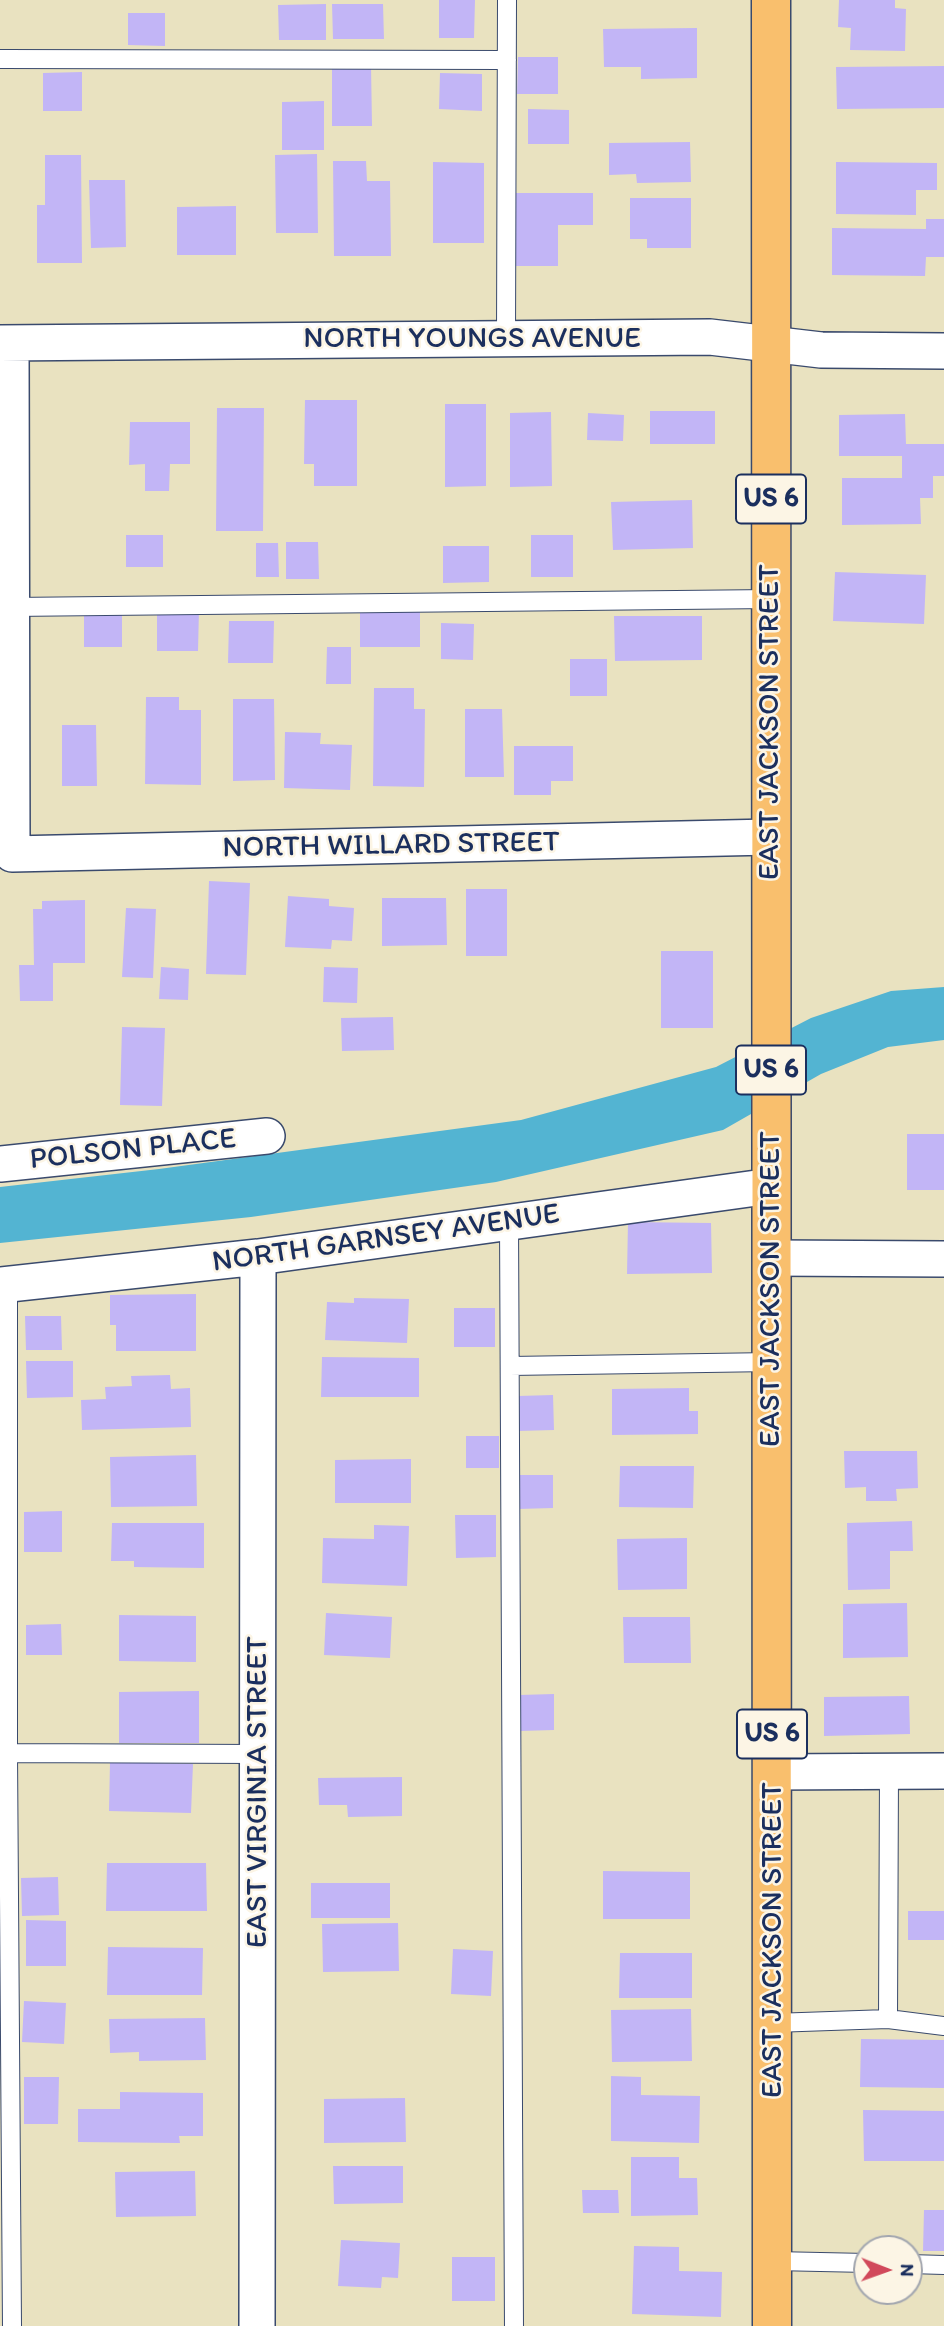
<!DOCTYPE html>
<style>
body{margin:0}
#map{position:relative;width:944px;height:2326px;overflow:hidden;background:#e9e2c0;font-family:Itim,sans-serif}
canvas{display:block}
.north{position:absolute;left:853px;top:2235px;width:70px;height:70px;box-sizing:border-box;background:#fcf5e5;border:2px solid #a2a6af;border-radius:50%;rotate:91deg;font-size:19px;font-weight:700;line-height:28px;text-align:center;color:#1b2f5e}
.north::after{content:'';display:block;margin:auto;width:24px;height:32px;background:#d1495b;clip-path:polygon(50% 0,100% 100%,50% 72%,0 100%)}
</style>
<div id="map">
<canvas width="944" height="2326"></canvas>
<div class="north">N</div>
</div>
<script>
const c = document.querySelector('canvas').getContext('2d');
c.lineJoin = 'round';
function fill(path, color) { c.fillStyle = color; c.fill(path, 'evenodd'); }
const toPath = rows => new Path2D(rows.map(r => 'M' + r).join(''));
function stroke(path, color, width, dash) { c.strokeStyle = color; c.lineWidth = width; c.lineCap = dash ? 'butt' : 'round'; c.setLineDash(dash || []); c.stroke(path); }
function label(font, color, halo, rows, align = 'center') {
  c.font = font + ' Itim,sans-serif'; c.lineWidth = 5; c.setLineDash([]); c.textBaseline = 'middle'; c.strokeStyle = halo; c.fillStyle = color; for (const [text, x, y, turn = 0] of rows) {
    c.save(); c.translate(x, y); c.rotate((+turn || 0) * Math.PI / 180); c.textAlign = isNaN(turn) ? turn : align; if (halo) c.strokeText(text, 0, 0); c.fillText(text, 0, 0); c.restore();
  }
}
fill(toPath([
 [944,987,944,1040,888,1047,821,1074,723,1130,496,1182,251,1217,0,1243,0,1187,159,1169,521,1120,716,1067,811,1018,891,991]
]), '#53b4d2');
fill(toPath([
 [439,0,475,0,474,38,439,38],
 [839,0,895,0,895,8,906,9,905,51,850,50,851,28,838,27],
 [326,4,326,40,279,40,278,5],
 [332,4,383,4,384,39,333,39],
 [128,13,165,13,165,46,128,45],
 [697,28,697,78,641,79,641,67,604,67,603,29],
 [518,57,558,57,558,94,517,94],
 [332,65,371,65,372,126,332,126],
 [944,66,944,108,837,109,836,67],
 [82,72,82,111,43,111,43,73],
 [440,73,482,74,482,111,439,109],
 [324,101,324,150,282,150,282,102],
 [528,109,569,110,569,144,528,144],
 [690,142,691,182,637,183,636,174,609,175,609,143],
 [317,154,318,233,276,233,275,155],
 [45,155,81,155,82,263,37,263,37,205,45,205],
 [333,161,366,161,367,181,390,181,391,256,334,256],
 [433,162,484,163,484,243,433,243],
 [836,162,937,163,937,190,916,190,916,215,836,214],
 [89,180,125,180,126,247,91,248],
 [514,193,593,193,593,225,558,225,558,266,514,266],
 [630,198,691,198,691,248,647,248,647,239,630,239],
 [236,206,236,255,177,255,177,207],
 [926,219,944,219,944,257,926,257,925,276,832,275,832,228,926,229],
 [305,400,357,400,357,486,314,486,314,464,304,464],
 [445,404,486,404,486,486,445,487],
 [217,408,264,408,263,531,216,531],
 [650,411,715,411,715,444,650,444],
 [551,412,552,486,510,487,510,413],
 [588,413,624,415,623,441,587,440],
 [905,414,906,444,944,444,944,476,933,476,933,498,920,498,921,524,842,525,842,478,902,478,902,456,839,456,839,415],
 [130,422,190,422,190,464,170,464,169,491,145,491,145,464,129,465],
 [692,500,693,548,613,550,611,502],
 [126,535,163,535,163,567,126,567],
 [531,535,573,535,573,577,531,577],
 [286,542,318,542,319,579,286,579],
 [256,543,278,543,279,577,256,577],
 [443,546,489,546,489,582,443,583],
 [835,572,926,575,924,624,833,621],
 [84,605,122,605,122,647,84,647],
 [157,608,199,609,198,651,157,651],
 [360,608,420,608,420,647,360,647],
 [614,616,702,616,702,660,615,661],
 [229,621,274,621,273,663,228,663],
 [441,623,474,624,473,660,441,659],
 [327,647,351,647,351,684,326,684],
 [570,659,607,659,607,696,570,696],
 [374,688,414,688,414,709,425,709,424,787,373,786],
 [146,697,179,697,179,710,201,710,201,785,145,784],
 [233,699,274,699,275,780,233,781],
 [465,709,502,709,504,777,465,777],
 [62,725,96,725,97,786,62,786],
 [285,732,321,733,320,744,352,745,350,790,284,788],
 [514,746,573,746,573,781,551,781,551,795,514,795],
 [209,881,250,883,246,975,206,974],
 [466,889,507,889,507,956,466,956],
 [288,896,329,899,329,906,354,908,352,941,332,940,331,949,285,947],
 [382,898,446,898,447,945,382,946],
 [85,900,85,963,53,963,53,1001,20,1001,19,965,34,965,33,909,42,909,42,901],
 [126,908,156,909,153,978,122,977],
 [661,951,713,951,713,1028,661,1028],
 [161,967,189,969,188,1000,159,999],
 [324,967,358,968,357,1003,323,1002],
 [393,1017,394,1050,342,1051,341,1018],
 [122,1027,165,1028,162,1106,120,1105],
 [907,1134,944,1134,944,1190,907,1190],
 [628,1222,711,1223,712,1273,627,1274],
 [196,1294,196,1351,116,1351,116,1325,110,1325,110,1295],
 [354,1298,409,1299,407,1343,325,1340,327,1302,354,1303],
 [454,1308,495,1308,495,1347,454,1347],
 [25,1316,61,1316,62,1350,26,1350],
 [322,1357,419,1358,419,1397,321,1397],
 [26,1361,73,1361,73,1397,27,1398],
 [170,1375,171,1389,190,1388,191,1427,82,1430,81,1400,106,1399,105,1387,132,1386,131,1376],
 [689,1388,689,1411,698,1411,698,1434,612,1435,612,1389],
 [553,1395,554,1430,518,1431,518,1396],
 [466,1436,499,1436,499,1468,466,1468],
 [844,1451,917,1451,918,1488,896,1489,897,1501,866,1501,866,1487,845,1488],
 [196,1455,197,1506,111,1507,110,1457],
 [411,1459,411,1503,335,1503,335,1460],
 [620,1466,694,1466,693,1508,619,1507],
 [518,1475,553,1475,553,1508,518,1509],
 [62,1511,62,1552,24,1552,24,1512],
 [455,1515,496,1515,496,1557,456,1558],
 [912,1521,913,1551,890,1551,890,1589,848,1590,847,1523],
 [112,1523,204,1523,204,1568,134,1567,134,1561,111,1561],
 [374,1525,409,1526,407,1586,322,1583,323,1538,374,1539],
 [687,1538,687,1589,618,1590,617,1539],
 [907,1603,908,1657,843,1658,843,1604],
 [326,1613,392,1617,390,1658,324,1655],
 [119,1615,196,1616,196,1662,119,1661],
 [623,1617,690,1617,691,1663,624,1663],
 [61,1624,62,1655,26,1655,26,1625],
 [199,1691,199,1743,119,1743,119,1692],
 [554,1694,554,1730,520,1731,519,1695],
 [909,1696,910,1734,824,1736,824,1697],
 [110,1762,193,1764,191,1813,109,1811],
 [402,1777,402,1816,348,1817,347,1805,319,1805,318,1778],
 [107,1863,206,1863,207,1911,106,1911],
 [603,1871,690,1872,690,1919,603,1919],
 [58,1877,59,1915,22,1916,21,1878],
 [311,1883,390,1883,390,1918,311,1918],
 [908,1911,944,1911,944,1940,908,1940],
 [26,1920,66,1921,66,1966,26,1966],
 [398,1923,399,1971,323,1972,322,1924],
 [108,1947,203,1948,202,1995,107,1995],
 [453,1949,493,1951,491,1996,451,1994],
 [620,1953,692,1953,692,1998,619,1998],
 [24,2001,66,2003,64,2044,22,2042],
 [691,2009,692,2061,612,2062,611,2010],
 [205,2018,206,2060,139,2061,139,2052,110,2053,109,2019],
 [861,2039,944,2040,944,2088,860,2087],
 [611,2076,641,2077,641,2095,700,2096,699,2143,611,2141],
 [24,2077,59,2077,58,2124,24,2124],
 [120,2092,203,2093,203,2136,179,2136,180,2143,78,2142,78,2109,120,2109],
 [405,2098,406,2142,324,2143,324,2099],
 [863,2110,944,2111,944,2161,864,2161],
 [631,2157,679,2157,679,2178,697,2178,698,2215,631,2216],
 [333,2166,403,2166,403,2203,334,2204],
 [195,2171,196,2216,116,2217,115,2172],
 [582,2190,618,2190,619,2213,583,2213],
 [924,2210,944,2210,944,2251,923,2251],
 [341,2240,400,2243,398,2278,382,2277,381,2288,338,2286],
 [634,2246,679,2247,679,2271,722,2272,721,2317,632,2314],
 [452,2257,495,2257,495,2301,452,2301]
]), '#c2b5f6');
const lane = toPath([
 [0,59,507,60],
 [506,339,507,0],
 [11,607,771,599],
 [509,1222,514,2326],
 [510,1366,772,1362],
 [0,1753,8,1753,8,1284],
 [888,2019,944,2026],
 [773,2023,888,2019,889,1772],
 [774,2261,867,2263],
 [909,2264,944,2265],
 [12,2326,8,1753,258,1754]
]);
const street = toPath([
 [0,343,710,337,821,350,944,351],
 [11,343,12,854,770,837],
 [0,1164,267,1136],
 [771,1258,944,1259],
 [0,1285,258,1257,771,1186],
 [772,1772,944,1771],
 [257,2326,258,1257]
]);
const primary = toPath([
 [771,0,772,2326]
]);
stroke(lane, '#3a4a6d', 20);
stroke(street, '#3a4a6d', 38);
stroke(primary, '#3a4a6d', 41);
stroke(lane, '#fff', 18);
stroke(street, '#fff', 35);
stroke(primary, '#f9bf6d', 38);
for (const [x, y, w] of [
 [771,499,70],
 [771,1070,70],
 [772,1734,70]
]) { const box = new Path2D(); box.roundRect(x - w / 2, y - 24.5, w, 49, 5); c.fillStyle = '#fcf5e5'; c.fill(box); stroke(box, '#1b2f5e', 2); }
label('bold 28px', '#1b2f5e', null, [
 ["US 6",771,499],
 ["US 6",771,1070],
 ["US 6",772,1734]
]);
label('30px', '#1b2f5e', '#fcf5e5', [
 ["NORTH YOUNGS AVENUE",472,339],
 ["EAST JACKSON STREET",770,722,-90],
 ["NORTH WILLARD STREET",391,846,-1],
 ["POLSON PLACE",133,1150,-6],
 ["NORTH GARNSEY AVENUE",386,1239,-8],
 ["EAST JACKSON STREET",771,1289,-90],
 ["EAST VIRGINIA STREET",258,1792,-90],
 ["EAST JACKSON STREET",773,1940,-90]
]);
</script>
